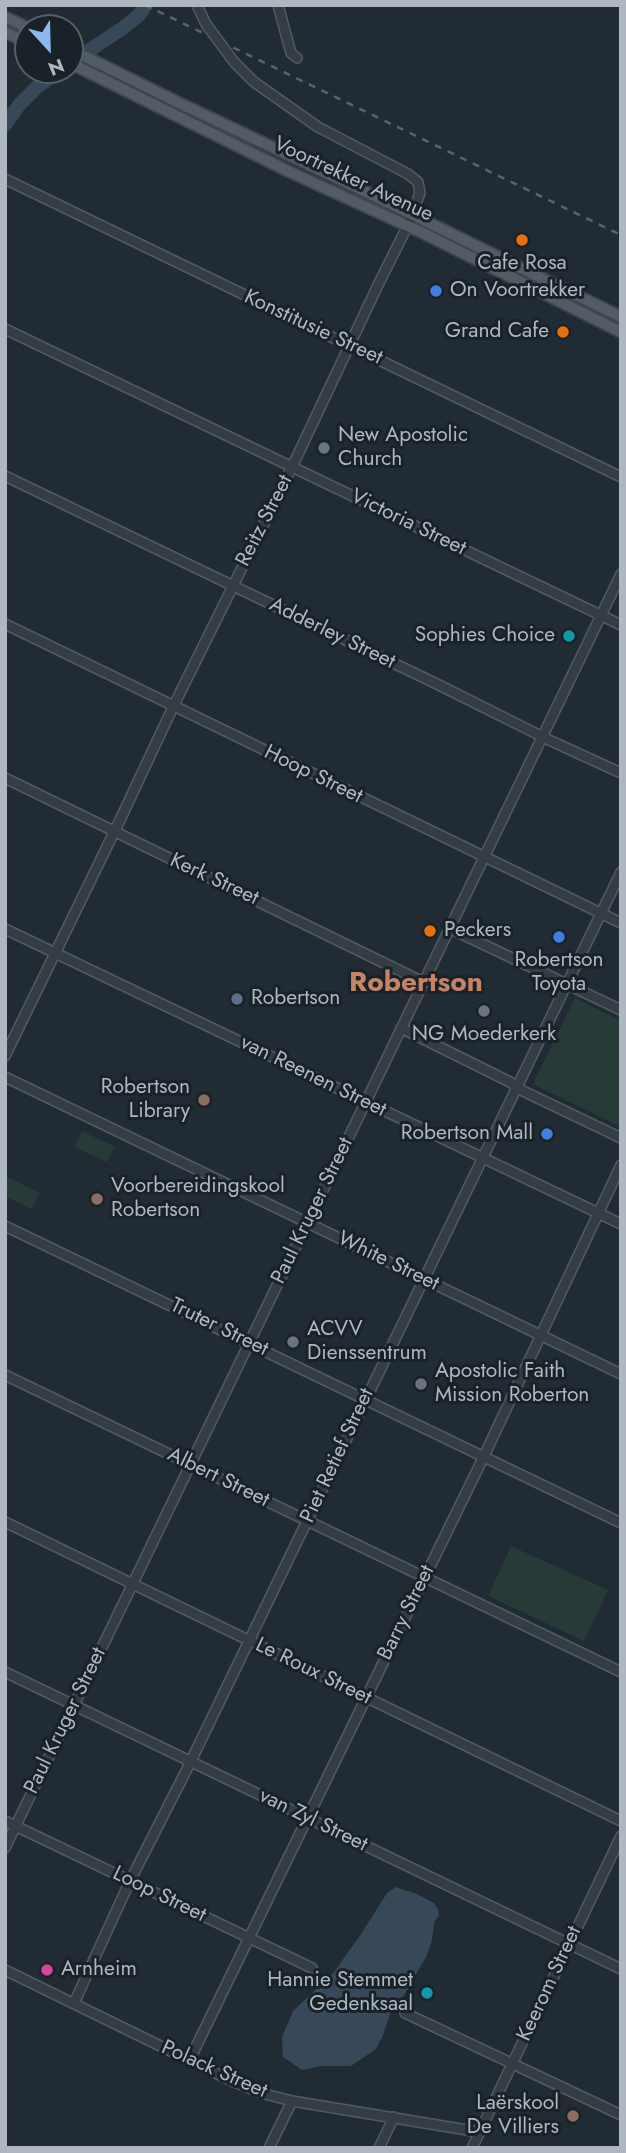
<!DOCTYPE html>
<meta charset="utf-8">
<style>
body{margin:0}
#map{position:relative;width:626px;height:2153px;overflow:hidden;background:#212b33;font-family:Jost,sans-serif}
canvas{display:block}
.frame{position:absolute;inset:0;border:7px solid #afb8c1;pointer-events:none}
.north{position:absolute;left:14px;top:14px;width:70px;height:70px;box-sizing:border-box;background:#1a2229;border:2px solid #565e66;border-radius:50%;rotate:158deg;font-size:19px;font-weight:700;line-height:28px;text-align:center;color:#afb8c1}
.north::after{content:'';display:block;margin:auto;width:24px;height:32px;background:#8abaeb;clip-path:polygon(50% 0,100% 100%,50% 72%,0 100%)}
</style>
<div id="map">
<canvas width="626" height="2153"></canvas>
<div class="frame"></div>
<div class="north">N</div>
</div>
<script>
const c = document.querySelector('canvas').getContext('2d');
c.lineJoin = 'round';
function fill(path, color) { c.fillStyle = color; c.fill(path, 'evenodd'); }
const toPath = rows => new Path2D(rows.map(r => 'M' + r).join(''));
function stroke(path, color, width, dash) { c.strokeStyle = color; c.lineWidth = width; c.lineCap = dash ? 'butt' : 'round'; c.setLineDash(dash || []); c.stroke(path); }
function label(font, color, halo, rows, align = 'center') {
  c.font = font + ' Jost,sans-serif'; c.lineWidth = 6; c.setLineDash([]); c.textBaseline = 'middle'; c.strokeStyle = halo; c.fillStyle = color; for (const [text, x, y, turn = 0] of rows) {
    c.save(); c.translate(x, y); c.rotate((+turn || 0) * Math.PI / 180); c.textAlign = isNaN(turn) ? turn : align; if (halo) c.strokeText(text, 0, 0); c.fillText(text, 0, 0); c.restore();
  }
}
fill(toPath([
 [575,998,621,1021,621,1127,533,1084],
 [82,1131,115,1147,107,1162,74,1147],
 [8,1177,40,1193,32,1209,5,1196,5,1183],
 [511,1546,608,1590,584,1641,488,1596]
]), '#273a38');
fill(toPath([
 [396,1887,417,1894,434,1903,438,1909,439,1915,434,1923,432,1940,427,1955,399,2004,390,2014,383,2035,376,2049,351,2066,321,2066,302,2070,283,2057,282,2037,293,2011,334,1972,361,1934,387,1893]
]), '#374959');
stroke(toPath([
 [70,63,123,28,139,15,146,5],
 [5,125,19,105,37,87,60,70]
]), '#374959', 14);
const minor = toPath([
 [197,5,206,24],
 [278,5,291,53,297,58],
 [5,179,621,477],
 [5,329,621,625],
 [5,476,439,685,549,740,621,773],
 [5,624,621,923],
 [5,778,423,982],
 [449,928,621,1010],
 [5,929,621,1224],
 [401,1028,510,1082,523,1091,621,1138],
 [5,1056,120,820,173,707,292,467,378,285,407,227,420,193,418,182,408,174,318,127,254,82,234,62],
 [5,1077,621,1374],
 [5,1226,621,1523],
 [5,1375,621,1672],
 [5,1522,621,1821],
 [5,1672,621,1969],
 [5,1821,312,1968],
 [5,1848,621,574],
 [5,1970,234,2082,261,2093,292,2101,479,2132],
 [74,2003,130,1881,188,1767,621,872],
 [405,2013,621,2115],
 [190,2059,484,1456,621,1165],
 [269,2148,292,2101],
 [379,2148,394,2117],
 [472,2148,621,1836]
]);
const major = toPath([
 [5,17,28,28],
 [5,32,28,43],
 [70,49,175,101,354,186,621,317],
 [70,63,290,172,423,233,621,332]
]);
stroke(minor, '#525b62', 12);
stroke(major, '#3e464e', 14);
stroke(minor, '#353d44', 9);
stroke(major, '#535c64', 10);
stroke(toPath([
 [145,5,621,235]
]), '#59636d', 2.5, [7, 7]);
const minorBridge = toPath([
 [206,24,234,62]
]);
stroke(minorBridge, '#525b62', 12, []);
stroke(minorBridge, '#353d44', 9);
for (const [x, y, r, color] of [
 [522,240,7,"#e8710a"],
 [436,291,7,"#3f7fe0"],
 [563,332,7,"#e8710a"],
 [324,448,7,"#6b7280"],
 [569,636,7,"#0f9aa8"],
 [430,931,7,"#e8710a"],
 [559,937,7,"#3f7fe0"],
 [237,999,7,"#5c6f8a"],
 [484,1011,7,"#6b7280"],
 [204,1100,7,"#8d6e63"],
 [547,1134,7,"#3f7fe0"],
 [97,1199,7,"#8d6e63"],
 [293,1342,7,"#6b7280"],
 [421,1384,7,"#6b7280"],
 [47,1970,7,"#d1479c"],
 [427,1993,7,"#0f9aa8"],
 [573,2116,7,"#8d6e63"]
]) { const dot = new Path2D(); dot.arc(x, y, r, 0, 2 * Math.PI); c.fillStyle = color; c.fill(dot); stroke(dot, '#1a2229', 2.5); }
label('21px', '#afb8c1', '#1a2229', [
 ["Voortrekker Avenue",353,180,25],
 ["Konstitusie Street",313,328,25],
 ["Reitz Street",265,521,-63],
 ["Victoria Street",408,523,26],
 ["Adderley Street",332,634,26],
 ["Hoop Street",313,775,26],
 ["Kerk Street",214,880,25],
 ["van Reenen Street",313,1077,26],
 ["Paul Kruger Street",313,1211,-64],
 ["White Street",388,1262,26],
 ["Truter Street",219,1328,26],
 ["Piet Retief Street",338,1456,-65],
 ["Albert Street",218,1478,26],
 ["Barry Street",407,1613,-64],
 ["Le Roux Street",313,1672,26],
 ["Paul Kruger Street",66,1721,-64],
 ["van Zyl Street",313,1821,26],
 ["Loop Street",159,1895,26],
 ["Keerom Street",550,1984,-65],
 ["Polack Street",214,2070,24]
]);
label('21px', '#afb8c1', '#1a2229', [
 ["Cafe Rosa",522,264,"center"],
 ["On Voortrekker",450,291],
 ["Grand Cafe",549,332,"right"],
 ["New Apostolic",338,436],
 ["Church",338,460],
 ["Sophies Choice",555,636,"right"],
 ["Peckers",444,931],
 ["Robertson",559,961,"center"],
 ["Toyota",559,985,"center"],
 ["Robertson",251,999],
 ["NG Moederkerk",484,1035,"center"],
 ["Robertson",190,1088,"right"],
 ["Library",190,1112,"right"],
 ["Robertson Mall",533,1134,"right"],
 ["Voorbereidingskool",111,1187],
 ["Robertson",111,1211],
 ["ACVV",307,1330],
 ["Dienssentrum",307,1354],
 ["Apostolic Faith",435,1372],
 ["Mission Roberton",435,1396],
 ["Arnheim",61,1970],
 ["Hannie Stemmet",413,1981,"right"],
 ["Gedenksaal",413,2005,"right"],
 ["Laërskool",559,2104,"right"],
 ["De Villiers",559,2128,"right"]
], 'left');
label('bold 28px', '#c68465', '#1a2229', [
 ["Robertson",416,984]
]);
</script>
